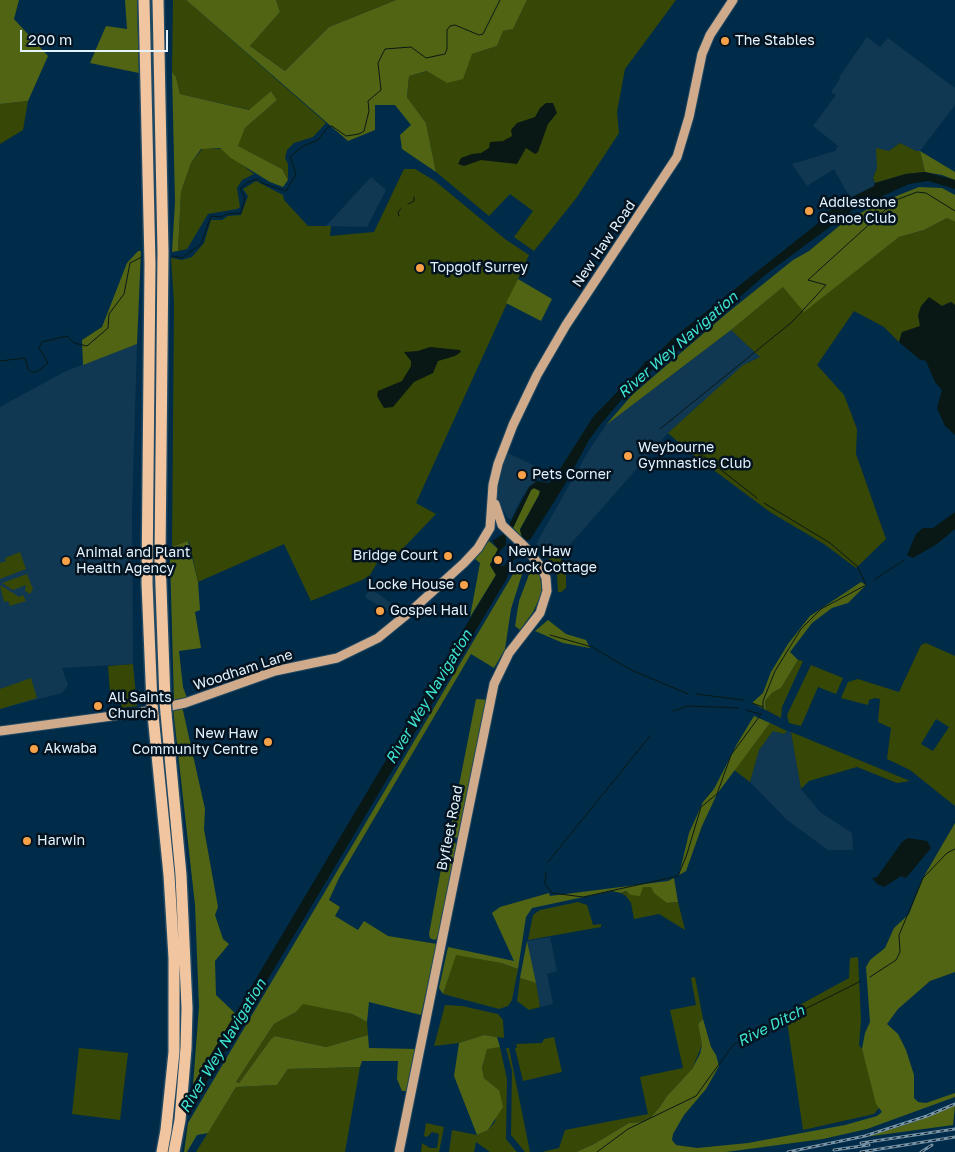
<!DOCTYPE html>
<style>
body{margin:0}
#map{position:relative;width:955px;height:1152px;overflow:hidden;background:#002c49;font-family:"Golos Text",sans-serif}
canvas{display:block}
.scale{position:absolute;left:20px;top:30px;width:148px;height:22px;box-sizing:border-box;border:2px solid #e5f3fe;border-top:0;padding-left:6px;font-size:15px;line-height:18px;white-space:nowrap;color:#e5f3fe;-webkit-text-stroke:4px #031320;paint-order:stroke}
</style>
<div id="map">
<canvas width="955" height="1152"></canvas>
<div class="scale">200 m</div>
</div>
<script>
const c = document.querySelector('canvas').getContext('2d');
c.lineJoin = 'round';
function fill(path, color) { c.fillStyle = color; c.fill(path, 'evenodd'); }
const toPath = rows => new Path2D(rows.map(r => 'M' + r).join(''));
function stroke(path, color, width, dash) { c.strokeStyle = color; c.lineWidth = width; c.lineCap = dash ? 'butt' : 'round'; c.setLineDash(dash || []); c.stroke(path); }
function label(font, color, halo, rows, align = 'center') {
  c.font = font + ' "Golos Text",sans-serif'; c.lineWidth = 5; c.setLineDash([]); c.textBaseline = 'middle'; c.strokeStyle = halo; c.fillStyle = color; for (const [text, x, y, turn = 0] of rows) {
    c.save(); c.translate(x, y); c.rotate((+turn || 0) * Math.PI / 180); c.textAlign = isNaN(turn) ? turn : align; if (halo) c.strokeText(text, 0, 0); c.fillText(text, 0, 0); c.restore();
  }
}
fill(toPath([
 [867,37,880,47,888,38,955,88,955,105,920,151,916,151,900,143,889,151,877,154,877,168,873,178,875,186,850,198,834,169,807,186,792,164,835,151,838,146,813,126,836,95,831,92,840,79,839,77],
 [371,177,386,190,367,227,326,226],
 [731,330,760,357,743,365,668,433,560,556,549,555,536,544,589,450,606,425],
 [137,344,132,511,133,664,62,668,68,685,62,693,0,709,0,407,66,371],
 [506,452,541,469,537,481,529,487,521,499,511,519,508,518,496,498],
 [370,588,388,601,405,612,398,618,365,597],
 [773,730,784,734,787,731,791,732,801,789,820,812,852,833,853,850,828,850,787,820,750,782,759,750],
 [550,937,557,971,547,974,553,1004,540,1007,527,941]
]), '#113852');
fill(toPath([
 [173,0,186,0,326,123,313,137,294,143,287,150,285,158,288,164,288,180,282,169,237,146,245,128,277,100,271,91,250,110,180,94,176,77,172,72],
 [276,0,396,0,329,27,285,71,250,46,280,12],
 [527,0,676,0,625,69,617,112,619,133,577,197,534,251,514,237,533,211,510,194,489,216,436,172,426,123,407,97,409,76,428,71,447,83,472,54,497,46,503,31,513,29],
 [28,101,23,130,0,144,0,104],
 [900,143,916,151,920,151,925,172,906,174,875,183,873,178,877,168,876,148,889,151],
 [203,148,222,149,254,174,242,180,237,188,240,207,237,209,208,214,187,249,178,251,181,192,191,163],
 [404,169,415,169,435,181,505,239,529,255,416,503,436,514,389,563,381,556,370,575,362,580,311,601,284,544,198,582,189,541,172,547,174,304,171,258,182,260,192,257,204,243,211,220,222,220,228,216,241,215,248,196,243,189,256,181,283,195,284,200,308,226,331,226,330,236,374,232],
 [947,218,955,222,955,305,951,302,942,306,921,323,918,329,902,332,899,342,884,327,854,311,817,365,844,395,857,429,856,454,886,539,856,568,824,544,770,512,688,451,668,433,743,365,760,357,731,330,784,286,804,311,899,237,924,230],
 [20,552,26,569,0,579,0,563,6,561,5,558],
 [549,555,560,556,566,571,566,588,561,592,558,592,557,575,548,562],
 [27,574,33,589,30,594,25,591,26,585,13,590,2,583],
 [0,586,2,586,19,597,23,595,26,601,10,606,8,601,4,602],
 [926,643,955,656,955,806,910,770,887,759,891,728,878,722,880,699,875,698,869,700,868,705,841,698,848,682,858,679,899,692,921,645],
 [936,719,949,727,933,751,921,744],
 [798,660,803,661,782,707,781,718,766,710,765,701,772,693,781,688],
 [133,664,137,706,122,708,118,694,110,693,108,666],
 [811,665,843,678,836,694,818,687,801,726,789,723,787,715],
 [31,678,37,698,0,709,0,689],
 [770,723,787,731,784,734,773,731,759,750,750,782,734,770],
 [791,732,910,781,897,783,857,767,809,781,801,789],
 [643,887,651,887,667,903,678,902,685,930,659,914,634,919,631,903,626,896,621,893],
 [578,902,587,905,593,925,601,924,601,927,528,940,533,915,540,910],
 [455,954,501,963,518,969,512,1000,508,1006,499,1009,443,994],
 [858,957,861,1020,859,1045,862,1049,879,1108,874,1114,803,1130,787,1021,796,1007,849,978,850,958],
 [695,977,703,1019,698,1024,702,1045,692,1069,667,1096,659,1108,651,1117,641,1122,629,1123,594,1144,576,1152,542,1152,559,1148,565,1130,648,1114,640,1077,683,1068,670,1010,696,1005,691,978],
 [520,978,536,983,540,1007,529,1010,517,1001],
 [303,1003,352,1014,367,1022,368,1035,326,1047,275,1036,271,1039,239,1083,236,1082,274,1024,296,1012],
 [445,1005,462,1006,498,1014,503,1020,504,1038,484,1035,459,1043,434,1046],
 [554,1037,562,1072,523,1081,515,1048,517,1048,516,1044,542,1043,544,1039],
 [500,1047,507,1079,506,1139,517,1152,490,1152,476,1142,474,1152,449,1152,452,1130,477,1135,488,1130,495,1122,499,1090,484,1078,482,1068,487,1048],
 [79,1048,128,1053,120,1120,72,1114],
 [506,1048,509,1048,530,1152,525,1152,511,1135,512,1071],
 [360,1067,345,1152,196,1152,236,1087,277,1085,288,1069],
 [426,1123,444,1127,439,1152,421,1152,422,1143,430,1148,437,1148,439,1134,432,1132,427,1137,424,1136]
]), '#374706');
fill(toPath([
 [0,0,19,0,14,19,48,56,28,101,0,104],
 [125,0,137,0,139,73,90,63,106,26,127,29],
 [186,0,276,0,280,12,250,46,285,71,329,27,396,0,527,0,513,29,503,31,497,46,472,54,463,79,447,83,427,71,409,76,407,97,426,123,436,172,402,149,400,135,411,125,395,105,375,105,375,130,348,141],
 [172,72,176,77,180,94,249,110,271,91,277,100,245,128,238,146,282,169,288,180,283,187,270,182,231,158,220,148,201,149,191,163,181,192,178,251,172,252,175,202],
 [920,151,955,172,955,180,942,175,925,172],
 [919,187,942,188,955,195,955,222,947,218,924,230,899,237,804,312,783,287,731,330,606,425,632,395,726,314,793,260,809,251,844,222,879,203],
 [138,251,141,251,137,344,83,365,82,340,102,327,127,263],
 [518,279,552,299,541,321,506,303],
 [534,488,540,491,539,495,520,529,522,537,513,528,531,490],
 [188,541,198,582,200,610,195,612,201,648,179,651,183,687,187,698,174,702,170,558,172,547],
 [489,541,498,549,490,565,496,575,470,617,480,563,475,559],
 [519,564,524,568,511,609,505,649,494,668,471,654,339,878,329,900,340,907,335,916,358,930,364,921,388,936,437,944,421,1015,369,1002,367,1022,352,1014,303,1004,296,1012,274,1024,236,1082,239,1083,271,1039,275,1036,326,1047,368,1035,369,1048,417,1049,408,1091,402,1091,397,1079,398,1061,362,1061,360,1067,288,1069,277,1085,236,1087,208,1133,197,1135,187,1152,184,1152,188,1123],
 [533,564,540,574,542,593,533,612,520,630,515,626,519,601],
 [861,582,866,585,848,603,832,608,812,623,790,652,798,660,781,688,772,693,765,701,766,710,752,703,763,693,771,672,788,644,810,616],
 [548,620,566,634,586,640,590,648,563,643,535,631],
 [476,699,490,700,462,837,458,838,449,836],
 [182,706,205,809,204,829,218,907,215,915,223,939,229,944,215,961,216,995,236,1014,193,1085,199,1007,195,905,173,708],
 [754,716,770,723,717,794,702,826,686,871,679,875,689,833,703,802,714,789,737,744],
 [955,823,955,972,930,981,898,1009,887,1024,898,1034,906,1050,914,1075,914,1098,918,1102,926,1103,955,1093,955,1097,867,1129,823,1139,726,1152,576,1152,594,1144,629,1123,641,1122,651,1117,659,1108,667,1096,692,1069,700,1054,702,1045,698,1024,703,1019,711,1047,716,1055,719,1066,706,1089,684,1115,673,1134,672,1140,676,1145,697,1148,748,1143,845,1125,877,1116,882,1112,876,1104,862,1049,865,1033,870,1022,866,967,870,960,885,948,894,928,909,914,923,878],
 [446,842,461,844,442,936,434,940,430,938,429,934],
 [674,878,678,902,667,903,654,893,651,887,643,887,640,896,631,895,626,891,621,893,612,891,532,908,526,917,518,969,501,963,456,955,443,994,439,988,448,947,514,961,492,913,500,907,549,893,550,896,668,881],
 [527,941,536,983,520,978],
 [484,1035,497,1037,500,1047,487,1049,482,1068,484,1078,499,1090,503,1107,488,1130,477,1135,454,1076,459,1043],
 [955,1105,953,1125,865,1137,914,1122]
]), '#506414');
fill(toPath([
 [546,103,553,103,557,113,548,124,538,152,535,154,526,148,517,164,481,160,464,166,458,164,461,158,472,154,481,153,489,148,490,142,503,141,512,136,511,130,517,123,535,117,540,108],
 [925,172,955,180,955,189,928,181,909,184,854,209,765,275,670,358,655,367,628,392,600,425,589,440,567,481,530,540,525,541,508,569,507,578,165,1152,153,1152,496,575,490,565,498,549,492,541,502,535,509,525,529,487,537,481,548,483,553,480,593,417,645,363,644,361,650,361,673,338,817,224,820,217,850,198,874,186,875,183,906,174],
 [534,488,540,491,539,495,520,530,522,537,517,548,504,566,494,565,500,551,506,545,506,536,513,528,531,490],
 [929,297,942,306,951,302,955,305,955,435,945,426,937,408,942,390,935,382,926,361,919,359,899,342,902,332,920,326,918,315,921,306],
 [430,347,460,350,461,352,455,356,438,361,433,373,414,382,393,407,384,408,377,396,378,391,402,381,411,366,411,361,404,352,418,351],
 [955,512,955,529,937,544,913,558,907,555,916,534,923,528,933,528],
 [908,838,927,841,931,848,906,878,901,876,884,887,877,884,872,878,877,877,902,842]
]), '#091815');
fill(toPath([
 [192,1083,188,1120,168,1152,153,1152,155,1144]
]), '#002c49');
stroke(toPath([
 [408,204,414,201,414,197],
 [399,216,398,212,401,209],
 [172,256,182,258,201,244,211,216,221,217,227,214,241,213,245,197,240,189,248,182,258,179,262,183,286,191,296,174,290,157,303,146,318,140,328,127,332,126,346,136,359,134,364,131,369,111,368,101,381,90,378,63,385,49,411,47,426,58,445,54,447,49,447,30,450,26,455,25,479,35,483,34,500,0],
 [0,361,25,358,28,369,32,372,37,372,48,363,39,348,42,342,67,336,74,343,87,346,108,328,109,314,124,294,130,263,142,257],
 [660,429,792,322,826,285,808,280,896,200,917,192,926,193,955,211],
 [693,448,757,498],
 [874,580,904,560],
 [550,635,592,647,631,670,688,694],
 [696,694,743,700],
 [752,703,763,707],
 [763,709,763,701,775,671,801,629,821,609,866,585,858,567,830,543,764,503],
 [746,710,760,714],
 [673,711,688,706,738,708],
 [548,862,650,736],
 [546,872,545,884,552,893,583,897,678,876,687,854,701,807,717,794,731,755,762,713],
 [870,977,896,960,900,952,899,935,923,878,947,853,955,849],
 [597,1152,628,1129,696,1096,733,1045,861,981]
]), '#091815', 1);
const major = toPath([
 [0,731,142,712,185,703,275,671,337,658,378,638,411,611,464,563,478,548,490,528,493,485,498,464,513,425,537,375,566,325,677,157,689,117,702,54,710,35,733,0],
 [399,1152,494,684,509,653,540,613,547,591,546,578,541,567,525,547,502,525,495,504]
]);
const highway = toPath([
 [144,0,150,264,147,583,152,704],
 [158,0,163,252,160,558,165,701],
 [166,713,181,875,187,1008,186,1048,180,1120,174,1152],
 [153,715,169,875,174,958,174,1052,166,1130,162,1152]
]);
stroke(major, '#204862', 11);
stroke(highway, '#204862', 14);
stroke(major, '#cfab8c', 9);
stroke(highway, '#f0c59f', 11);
const rail = toPath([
 [861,1143,955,1129],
 [834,1150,869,1145],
 [788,1152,865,1136,927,1116,955,1104],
 [861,1152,955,1137],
 [921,1152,932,1145]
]);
stroke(rail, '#7794a7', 3);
stroke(rail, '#031320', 1, [4]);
const highwayBridge = toPath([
 [165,701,166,713],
 [152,704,153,715]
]);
stroke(highwayBridge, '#204862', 14, []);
stroke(highwayBridge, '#f0c59f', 11);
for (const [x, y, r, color] of [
 [725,41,5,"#f7a149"],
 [809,211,5,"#f7a149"],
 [420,268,5,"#f7a149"],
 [628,456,5,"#f7a149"],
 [522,475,5,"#f7a149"],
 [448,556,5,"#f7a149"],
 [498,560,5,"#f7a149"],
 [66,561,5,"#f7a149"],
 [464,585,5,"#f7a149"],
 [380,611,5,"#f7a149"],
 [98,706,5,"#f7a149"],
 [268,742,5,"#f7a149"],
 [34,749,5,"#f7a149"],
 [27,841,5,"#f7a149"]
]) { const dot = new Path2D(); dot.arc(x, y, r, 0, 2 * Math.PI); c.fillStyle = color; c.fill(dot); stroke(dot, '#031320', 2); }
label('14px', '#e5f3fe', '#031320', [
 ["The Stables",735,41],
 ["Addlestone",819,203],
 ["Canoe Club",819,219],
 ["Topgolf Surrey",430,268],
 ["Weybourne",638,448],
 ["Gymnastics Club",638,464],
 ["Pets Corner",532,475],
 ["New Haw",508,552],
 ["Lock Cottage",508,568],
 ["Animal and Plant",76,553],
 ["Health Agency",76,569],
 ["Bridge Court",438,556,"right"],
 ["Locke House",454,585,"right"],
 ["Gospel Hall",390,611],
 ["All Saints",108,698],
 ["Church",108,714],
 ["New Haw",258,734,"right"],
 ["Community Centre",258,750,"right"],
 ["Akwaba",44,749],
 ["Harwin",37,841]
], 'left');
label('14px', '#e5f3fe', '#031320', [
 ["New Haw Road",604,244,-56],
 ["Woodham Lane",243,670,-18],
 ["Byfleet Road",450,828,-79]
]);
label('italic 15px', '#3ee5d0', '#031320', [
 ["River Wey Navigation",678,345,-41],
 ["River Wey Navigation",429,697,-59],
 ["Rive Ditch",771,1026,-27],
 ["River Wey Navigation",223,1046,-59]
]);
</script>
